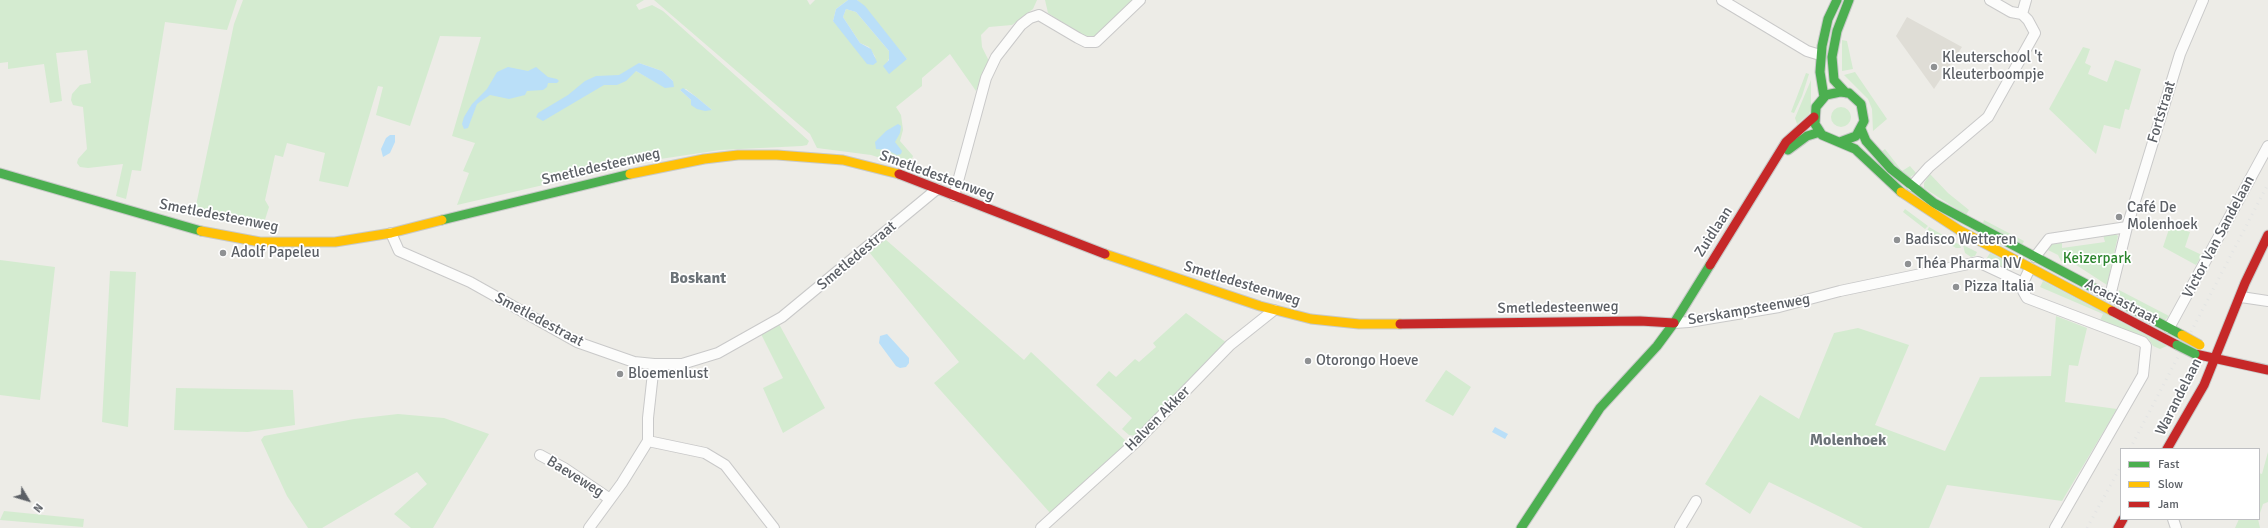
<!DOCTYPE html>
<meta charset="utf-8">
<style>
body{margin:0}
#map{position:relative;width:2268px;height:528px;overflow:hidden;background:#edece7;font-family:Signika,sans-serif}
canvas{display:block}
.legend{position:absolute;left:2120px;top:448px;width:140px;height:72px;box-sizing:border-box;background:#fff;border:1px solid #bebfc2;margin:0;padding:5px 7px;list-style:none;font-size:12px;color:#5c6066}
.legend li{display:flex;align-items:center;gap:8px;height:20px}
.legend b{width:20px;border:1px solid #bebfc2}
.north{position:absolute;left:8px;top:480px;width:40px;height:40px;-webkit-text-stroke:3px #fff;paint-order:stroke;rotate:128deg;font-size:11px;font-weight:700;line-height:16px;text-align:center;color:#5c6066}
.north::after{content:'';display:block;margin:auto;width:14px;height:18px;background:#5c6066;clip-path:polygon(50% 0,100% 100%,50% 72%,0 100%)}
</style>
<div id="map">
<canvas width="2268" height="528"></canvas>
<ul class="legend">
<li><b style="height:5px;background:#4caf50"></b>Fast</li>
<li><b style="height:5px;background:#ffc107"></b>Slow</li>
<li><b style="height:5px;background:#c62828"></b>Jam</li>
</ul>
<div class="north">N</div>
</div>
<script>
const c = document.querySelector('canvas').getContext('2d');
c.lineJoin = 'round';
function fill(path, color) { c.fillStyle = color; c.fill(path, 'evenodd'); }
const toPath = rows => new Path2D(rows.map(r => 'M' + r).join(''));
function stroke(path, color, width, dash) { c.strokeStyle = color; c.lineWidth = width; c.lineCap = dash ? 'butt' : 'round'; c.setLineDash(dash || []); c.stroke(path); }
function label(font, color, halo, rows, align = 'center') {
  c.font = font + ' Signika,sans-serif'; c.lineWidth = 3.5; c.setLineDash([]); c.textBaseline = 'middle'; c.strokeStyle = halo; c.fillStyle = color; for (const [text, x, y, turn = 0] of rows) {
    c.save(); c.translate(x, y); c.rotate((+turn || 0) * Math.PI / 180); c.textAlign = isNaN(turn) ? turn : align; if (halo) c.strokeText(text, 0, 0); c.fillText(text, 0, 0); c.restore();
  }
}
fill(toPath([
 [1907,17,1962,47,1934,89,1896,36]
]), '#dfddd6');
fill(toPath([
 [0,0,237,0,227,30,165,22,141,171,132,170,126,199,116,196,123,164,88,168,80,167,77,163,78,159,87,149,83,107,73,105,71,100,72,94,80,85,91,83,87,50,56,53,62,101,50,103,44,64,8,69,8,62,0,63],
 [243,0,644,0,636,5,639,10,652,5,663,11,809,141,807,145,802,146,720,150,647,161,457,205,469,173,463,171,475,143,452,136,481,37,440,36,410,126,376,115,383,87,378,86,348,187,319,181,325,153,287,143,283,157,275,155,265,200,269,207,262,229,199,217,195,214,195,210,234,24],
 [639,63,662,71,673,81,665,87,636,71],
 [686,89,695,96,712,110,708,110,691,100,680,90],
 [654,0,807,0,810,5,815,0,848,0,836,9,833,21,876,58,869,47,860,43,843,17,846,9,856,12,889,51,891,54,887,63,907,59,857,0,1037,0,1033,9,1012,25,989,27,981,35,982,47,989,61,976,91,950,54,922,78,922,86,896,107,901,115,903,130,900,141,913,156,909,167,871,155,817,148,810,134],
 [1045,0,1135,0,1095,36,1091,37,1083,36,1048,13],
 [1842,40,1847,41,1853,69,1842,71],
 [2083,47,2090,49,2085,63,2091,66,2088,74,2107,82,2115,60,2141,69,2129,110,2125,109,2120,129,2104,125,2096,154,2049,109],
 [1855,72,1887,119,1873,131,1872,109,1868,99,1844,75],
 [1806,73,1809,74,1802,96,1794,113,1791,112],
 [1811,80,1811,109,1809,114,1797,124,1795,118],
 '1831 117a10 10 0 1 1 20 0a10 10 0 1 1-20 0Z',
 [1885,149,1902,171,1910,166,1916,173,1909,178,1881,152],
 [1930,174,1948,193,1969,210,1966,215,1924,188,1924,183],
 [1905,209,1928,226,1925,229,1903,212],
 [1984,220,2024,241,2022,245,1983,223],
 [2170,226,2190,232,2185,247,2202,255,2196,265,2163,247],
 [1929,227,1960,245,1961,248,1956,248,1927,231],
 [2115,233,2118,236,2107,285,2070,261,2061,261,2058,255,2048,250,2052,244,2062,243,2062,248,2105,242,2103,235],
 [885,239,1024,360,1031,352,1125,440,1123,449,1051,514,934,383,959,362,869,252],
 [1963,245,1977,252,1975,256,1971,257,1965,253],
 [1990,253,2013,265,2008,273,1985,261],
 [0,260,55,267,40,400,0,395],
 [110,271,136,272,128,427,102,422],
 [2043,281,2167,346,2160,349,2153,346,2148,338,2144,336,2099,323,2103,314,2040,287],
 [2119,290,2169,316,2165,320,2119,296],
 [1186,313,1227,343,1137,436,1129,435,1122,429,1132,418,1096,385,1109,371,1116,377,1135,359,1139,362,1156,347,1153,343],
 [2056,316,2087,328,2078,366,2069,365,2065,402,2117,409,2062,501,1947,485,1929,528,1863,528,1769,482,1750,514,1705,484,1760,395,1799,419,1834,333,1858,328,1909,345,1875,425,1945,451,1980,377,2051,376],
 [779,324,825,408,783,433,763,388,783,378,761,334],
 [1446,370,1471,387,1453,416,1425,401],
 [176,388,293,390,295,425,248,432,174,430],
 [398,414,444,418,489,434,433,528,411,528,394,514,427,484,417,472,322,528,308,528,287,496,261,440,264,436,354,419],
 [2268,452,2268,502,2263,504,2259,516,2259,473,2262,474],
 [4,511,84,519,83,527,0,520],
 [2239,519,2258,519,2260,528,2235,528]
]), '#d4ebd0');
fill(toPath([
 [848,0,857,0,865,6,907,59,889,74,883,66,889,60,889,51,856,12,846,9,843,17,860,43,871,49,877,62,873,65,867,64,833,21,836,9],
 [639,63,662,71,673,81,674,87,665,88,636,71,626,81,617,85,604,85,543,121,536,117,538,113,568,95,585,81,596,76,619,75],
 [508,67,528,71,536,67,548,77,557,79,559,81,557,83,548,83,547,87,543,90,527,91,525,95,509,99,490,95,477,104,468,128,464,129,462,124,464,117,472,104,487,89,497,72],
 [683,88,695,96,712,110,705,111,697,109,691,105,691,100,680,90],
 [898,124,901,126,900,133,895,142,902,151,901,154,897,155,887,150,876,149,875,142,886,131],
 [390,135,395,135,395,142,390,153,383,157,381,149,386,138],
 [887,334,909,358,909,363,906,367,900,368,896,366,879,343,880,336],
 [1495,427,1508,434,1505,439,1492,432]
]), '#badff8');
const street = toPath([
 [1722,0,1807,51,1820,55],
 [1990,0,2011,12,2022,14],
 [1912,186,1929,167,1988,117,2035,33,2028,20,2022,14,2026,0],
 [954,196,986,78,996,57,1021,25,1030,18,1039,15,1078,38,1086,42,1096,42,1140,0],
 [391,233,399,251,470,282,577,342,634,362,654,364,682,364,718,353,782,317,937,189],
 [2035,257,2049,239,2127,227],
 [2030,268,2023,283,2023,291,2027,298,2143,342,2146,346,2143,375,2055,528],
 [2110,296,2127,227,2180,54,2203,0],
 [2241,297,2268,301],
 [1674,323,1689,322,1779,307,1840,291,1978,262,2023,283],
 [2169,328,2268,146],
 [648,441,705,453,725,465,774,528],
 [540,455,564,468,610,499],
 [2173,519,2176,528],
 [589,528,622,483,648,441,648,418,654,364],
 [1041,528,1136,442,1230,345,1274,310],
 [1680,528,1696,501]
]);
const fast = toPath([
 [1846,93,1834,80,1832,57,1837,31,1849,0],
 [1824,97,1820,72,1822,46,1828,19,1837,0],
 [1861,129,1866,141,1891,169,1934,203,2182,335],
 [1840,142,1856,136,1864,121,1861,104,1849,93,1840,92,1826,95,1816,107,1815,124,1822,135,1855,149,1901,192],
 [1788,150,1807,136,1820,132],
 [0,173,201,231],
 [442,220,630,174],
 [1521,528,1600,408,1657,346,1674,323,1710,265]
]);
const slow = toPath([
 [630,174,704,159,738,155,777,155,843,160,899,174],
 [1901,192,1959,230,2112,311],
 [201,231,260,242,335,242,391,233,442,220],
 [1105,254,1260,306,1311,319,1359,324,1400,324]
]);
const jam = toPath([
 [899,174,1105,254],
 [1710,265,1786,142,1814,117],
 [2112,311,2177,345],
 [1400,324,1640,321,1674,323],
 [2195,354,2268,370],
 [2167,449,2204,385,2245,283,2268,235],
 [2118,528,2123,519]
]);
stroke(street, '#c9c9c9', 12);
stroke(fast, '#c8c9c8', 11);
stroke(slow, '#c8c9c8', 11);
stroke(jam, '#c8c9c8', 11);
stroke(street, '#fcfcfb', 10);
stroke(fast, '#4caf50', 9);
stroke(slow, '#ffc107', 9);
stroke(jam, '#c62828', 9);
stroke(toPath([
 [2130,449,2268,184],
 [2087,528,2121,466]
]), '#e3e4e3', 3, [1, 5]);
const fastBridge = toPath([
 [2177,345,2195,354]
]);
const slowBridge = toPath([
 [2182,335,2200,345]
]);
stroke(fastBridge, '#c8c9c8', 11, []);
stroke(slowBridge, '#c8c9c8', 11, []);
stroke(fastBridge, '#4caf50', 9);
stroke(slowBridge, '#ffc107', 9);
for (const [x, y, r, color] of [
 [1934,67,4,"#8f9193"],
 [2119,217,4,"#8f9193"],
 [1897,240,4,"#8f9193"],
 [223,253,4,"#8f9193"],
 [1908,264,4,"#8f9193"],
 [1956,287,4,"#8f9193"],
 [1308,361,4,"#8f9193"],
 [620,374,4,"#8f9193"]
]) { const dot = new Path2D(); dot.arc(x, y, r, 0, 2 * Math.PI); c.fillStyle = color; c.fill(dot); stroke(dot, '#fff', 1.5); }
label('15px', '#5c6066', '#fff', [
 ["Kleuterschool 't",1942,58],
 ["Kleuterboompje",1942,75],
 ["Café De",2127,208],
 ["Molenhoek",2127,225],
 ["Badisco Wetteren",1905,240],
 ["Adolf Papeleu",231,253],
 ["Théa Pharma NV",1916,264],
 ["Pizza Italia",1964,287],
 ["Otorongo Hoeve",1316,361],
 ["Bloemenlust",628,374]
], 'left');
label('15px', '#5c6066', '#fff', [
 ["Fortstraat",2162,112,-73],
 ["Smetledesteenweg",601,167,-13],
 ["Smetledesteenweg",937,176,20],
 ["Smetledesteenweg",219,216,11],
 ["Zuidlaan",1714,232,-57],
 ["Victor Van Sandelaan",2219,237,-62],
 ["Smetledestraat",857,256,-40],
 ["Smetledesteenweg",1242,284,17],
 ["Acaciastraat",2121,302,28],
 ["Smetledesteenweg",1558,308,-1],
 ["Serskampsteenweg",1749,310,-10],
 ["Smetledestraat",539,320,28],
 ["Warandelaan",2179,397,-63],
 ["Halven Akker",1158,419,-45],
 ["Baeveweg",575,477,32]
]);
label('15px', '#2b852d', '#fff', [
 ["Keizerpark",2097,259]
]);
label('bold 16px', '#6c7378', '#fff', [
 ["Boskant",698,279],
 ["Molenhoek",1848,441]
]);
</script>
